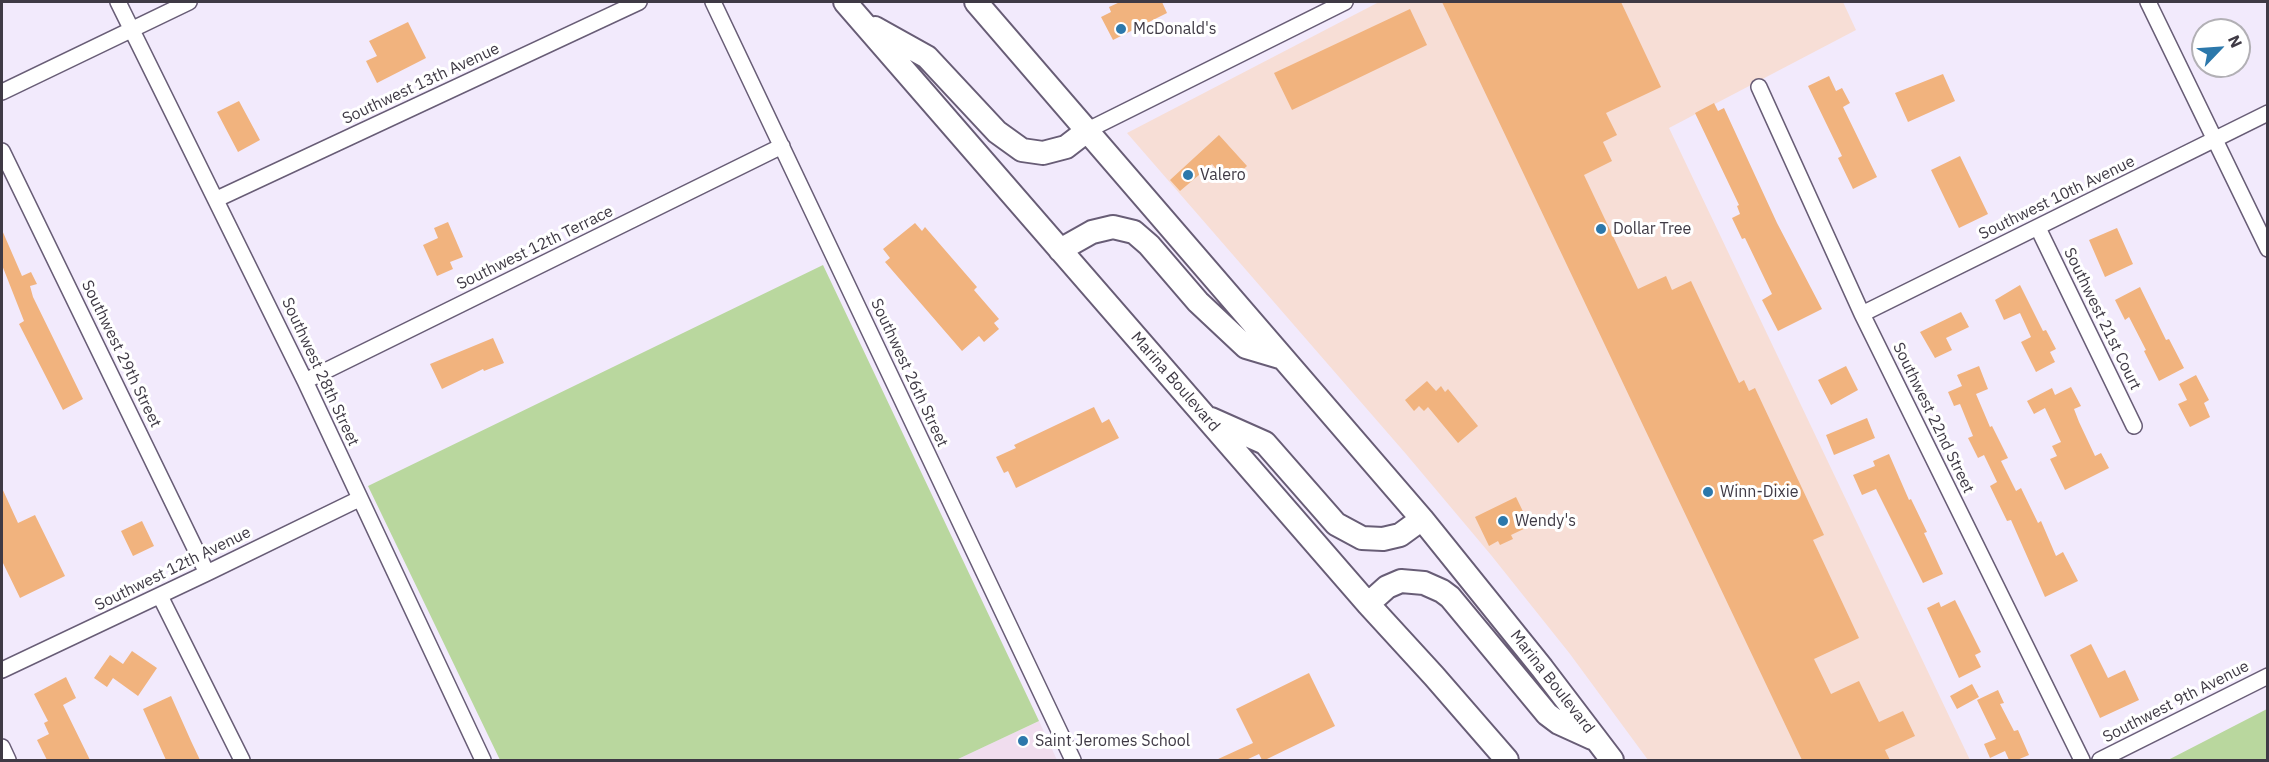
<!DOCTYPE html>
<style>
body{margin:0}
#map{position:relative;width:2269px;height:762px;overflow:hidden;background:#f2eafc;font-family:"IBM Plex Sans",sans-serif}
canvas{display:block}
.frame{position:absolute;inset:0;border:3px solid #3f3a45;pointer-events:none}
.north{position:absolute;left:2191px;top:18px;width:60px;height:60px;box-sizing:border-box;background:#fff;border:2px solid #b2b0b5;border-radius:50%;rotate:65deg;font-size:16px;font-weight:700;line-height:24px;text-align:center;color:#3f3a45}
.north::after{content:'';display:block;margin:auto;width:21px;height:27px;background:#2c78ab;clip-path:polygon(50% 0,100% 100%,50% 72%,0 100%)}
</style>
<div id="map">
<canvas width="2269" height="762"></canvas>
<div class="frame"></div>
<div class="north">N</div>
</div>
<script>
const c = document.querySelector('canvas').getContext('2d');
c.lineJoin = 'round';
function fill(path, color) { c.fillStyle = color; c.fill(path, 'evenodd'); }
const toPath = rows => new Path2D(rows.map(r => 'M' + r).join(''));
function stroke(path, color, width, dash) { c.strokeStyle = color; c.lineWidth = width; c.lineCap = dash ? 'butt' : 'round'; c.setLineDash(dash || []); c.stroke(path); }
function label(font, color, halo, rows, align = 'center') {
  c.font = font + ' "IBM Plex Sans",sans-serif'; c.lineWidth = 6; c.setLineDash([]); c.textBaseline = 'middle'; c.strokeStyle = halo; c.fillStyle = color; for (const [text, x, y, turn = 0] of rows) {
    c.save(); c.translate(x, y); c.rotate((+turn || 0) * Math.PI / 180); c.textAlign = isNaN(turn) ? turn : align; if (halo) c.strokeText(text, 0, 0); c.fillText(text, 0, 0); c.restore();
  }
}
fill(toPath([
 [1379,2,1843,2,1856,30,1669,128,1970,760,1648,760,1570,654,1491,555,1406,454,1127,133]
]), '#f7ded6');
fill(toPath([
 [1039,721,1057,760,956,760]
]), '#f0ddee');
fill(toPath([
 [823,265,1039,721,956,760,500,760,368,486],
 [2267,709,2267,760,2168,760]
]), '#b9d79e');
fill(toPath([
 [1120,2,1162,2,1167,13,1113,40,1101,17,1111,12,1109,7],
 [1442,2,1621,2,1661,87,1606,113,1617,135,1603,142,1612,161,1584,175,1638,289,1666,276,1672,290,1691,281,1739,383,1744,380,1749,391,1755,388,1824,535,1813,540,1859,638,1814,659,1831,694,1859,681,1879,722,1903,711,1915,736,1885,750,1890,760,1802,760],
 [1410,9,1427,45,1292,110,1274,73],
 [408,22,426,58,377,83,366,61,377,56,369,41],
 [1943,74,1955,101,1908,122,1895,93],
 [1829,76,1836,91,1842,88,1850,103,1843,107,1877,177,1853,189,1838,158,1842,156,1808,86],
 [239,101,260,140,238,152,217,112],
 [1714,103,1718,111,1724,108,1777,223,1822,309,1778,331,1762,300,1772,294,1745,238,1742,239,1732,218,1740,214,1737,206,1739,205,1695,113],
 [1219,135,1247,166,1228,183,1212,164,1180,191,1170,180],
 [1960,156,1988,214,1959,228,1931,170],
 [448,222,463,257,450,262,453,269,437,276,423,245,438,238,434,228],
 [915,223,922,231,925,227,977,287,974,290,999,319,994,323,999,329,984,342,979,336,962,351,885,262,890,258,883,249],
 [2117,228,2133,264,2105,277,2089,240],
 [2,230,22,276,31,272,37,284,30,286,33,297,83,399,63,410,19,324,24,321,2,265],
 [2020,285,2043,331,2046,330,2056,349,2050,352,2055,362,2036,372,2021,342,2031,337,2020,313,2004,320,1995,300],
 [2140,287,2166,340,2169,339,2184,368,2159,381,2144,351,2146,350,2129,317,2125,320,2115,300],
 [1961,312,1969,327,1946,338,1952,350,1935,358,1920,332],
 [493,338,504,363,484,371,483,369,442,389,430,364],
 [1846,366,1858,390,1831,405,1818,380],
 [1979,366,1988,389,1976,394,1990,427,1992,426,2008,458,2001,461,2016,491,2021,488,2038,523,2041,521,2056,556,2063,552,2078,581,2045,597,2011,520,2007,521,1990,486,1997,482,1984,455,1978,458,1968,438,1973,436,1960,404,1954,406,1948,392,1962,386,1957,375],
 [2196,375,2209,400,2204,403,2210,417,2190,427,2178,404,2187,400,2179,384],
 [1427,381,1436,391,1441,386,1445,392,1448,389,1478,426,1458,443,1428,407,1424,411,1419,406,1414,411,1405,400],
 [2071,387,2081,406,2074,409,2079,422,2095,456,2101,453,2109,468,2065,490,2050,459,2057,456,2052,446,2061,442,2045,408,2034,414,2027,401,2052,388,2055,395],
 [1094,407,1102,423,1109,419,1119,438,1016,488,1008,471,1004,473,996,457,1016,448,1014,445],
 [1867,418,1875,438,1834,455,1826,435],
 [1889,454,1909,500,1911,499,1927,532,1924,533,1943,574,1923,583,1876,489,1862,495,1853,475,1875,466,1873,461],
 [2,488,18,523,35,515,65,576,20,598,2,561],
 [1516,497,1530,526,1511,535,1513,539,1500,545,1498,541,1489,546,1475,517],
 [142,521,154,546,133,556,121,531],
 [1955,600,1981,652,1975,655,1981,667,1959,678,1927,608,1939,602,1941,607],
 [2091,644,2108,678,2125,670,2139,700,2100,718,2070,655],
 [132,651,157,668,138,696,113,678,107,687,94,678,110,655,123,664],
 [1309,673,1335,726,1265,760,1262,760,1259,754,1246,760,1216,760,1253,743,1236,709],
 [66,677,76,698,63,705,90,760,47,760,37,740,49,734,44,723,48,721,34,694],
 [1972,684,1979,697,1957,709,1950,696],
 [1998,690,2004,703,2000,704,2014,731,2018,730,2029,755,2017,760,2009,760,2005,751,1990,758,1984,744,1996,739,1977,700],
 [171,696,191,741,200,760,166,760,143,709]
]), '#f1b37e');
const street = toPath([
 [118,2,305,381,483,760],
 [713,2,1073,760],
 [2148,2,2268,249],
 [1759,87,1862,314,2082,760],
 [2,92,189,2],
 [1088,130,1345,2],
 [2,151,207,573],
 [217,199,639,2],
 [2038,228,2134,426],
 [1862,314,2268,113],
 [305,381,782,146],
 [160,596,242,760],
 [2,670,207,573,359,499],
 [2,747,8,760],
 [2100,760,2268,676]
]);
const primary = toPath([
 [845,2,1368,604,1434,676,1507,760],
 [976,2,1422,519,1542,668,1612,760],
 [875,28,927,57,997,132,1022,150,1043,153,1066,147,1088,130],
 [1060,250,1092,232,1113,227,1134,232,1149,245,1198,302,1246,347,1283,358],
 [1211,419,1265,443,1336,524,1362,538,1383,539,1400,535,1422,519],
 [1368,604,1387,587,1401,581,1424,583,1442,591,1450,597,1547,714,1559,723,1592,738]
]);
stroke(street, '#685d76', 18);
stroke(primary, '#685d76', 26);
stroke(street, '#fff', 15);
stroke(primary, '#fff', 22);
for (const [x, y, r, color] of [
 [1121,29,6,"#2c78ab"],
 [1188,175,6,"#2c78ab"],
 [1601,229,6,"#2c78ab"],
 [1708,492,6,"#2c78ab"],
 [1503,521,6,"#2c78ab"],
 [1023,741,6,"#2c78ab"]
]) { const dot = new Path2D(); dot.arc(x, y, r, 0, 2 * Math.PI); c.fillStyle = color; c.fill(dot); stroke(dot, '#fff', 2); }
label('16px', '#3f3a45', '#fff', [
 ["McDonald's",1133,29],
 ["Valero",1200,175],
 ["Dollar Tree",1613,229],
 ["Winn-Dixie",1720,492],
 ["Wendy's",1515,521],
 ["Saint Jeromes School",1035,741]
], 'left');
label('16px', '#3f3a45', '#fff', [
 ["Southwest 13th Avenue",421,84,-25],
 ["Southwest 10th Avenue",2057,198,-26],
 ["Southwest 12th Terrace",535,248,-26],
 ["Southwest 21st Court",2102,319,64],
 ["Southwest 29th Street",121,354,64],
 ["Southwest 28th Street",320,372,65],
 ["Southwest 26th Street",909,373,65],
 ["Marina Boulevard",1175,382,49],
 ["Southwest 22nd Street",1933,418,64],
 ["Southwest 12th Avenue",173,569,-26],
 ["Marina Boulevard",1552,682,52],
 ["Southwest 9th Avenue",2176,702,-27]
]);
</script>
